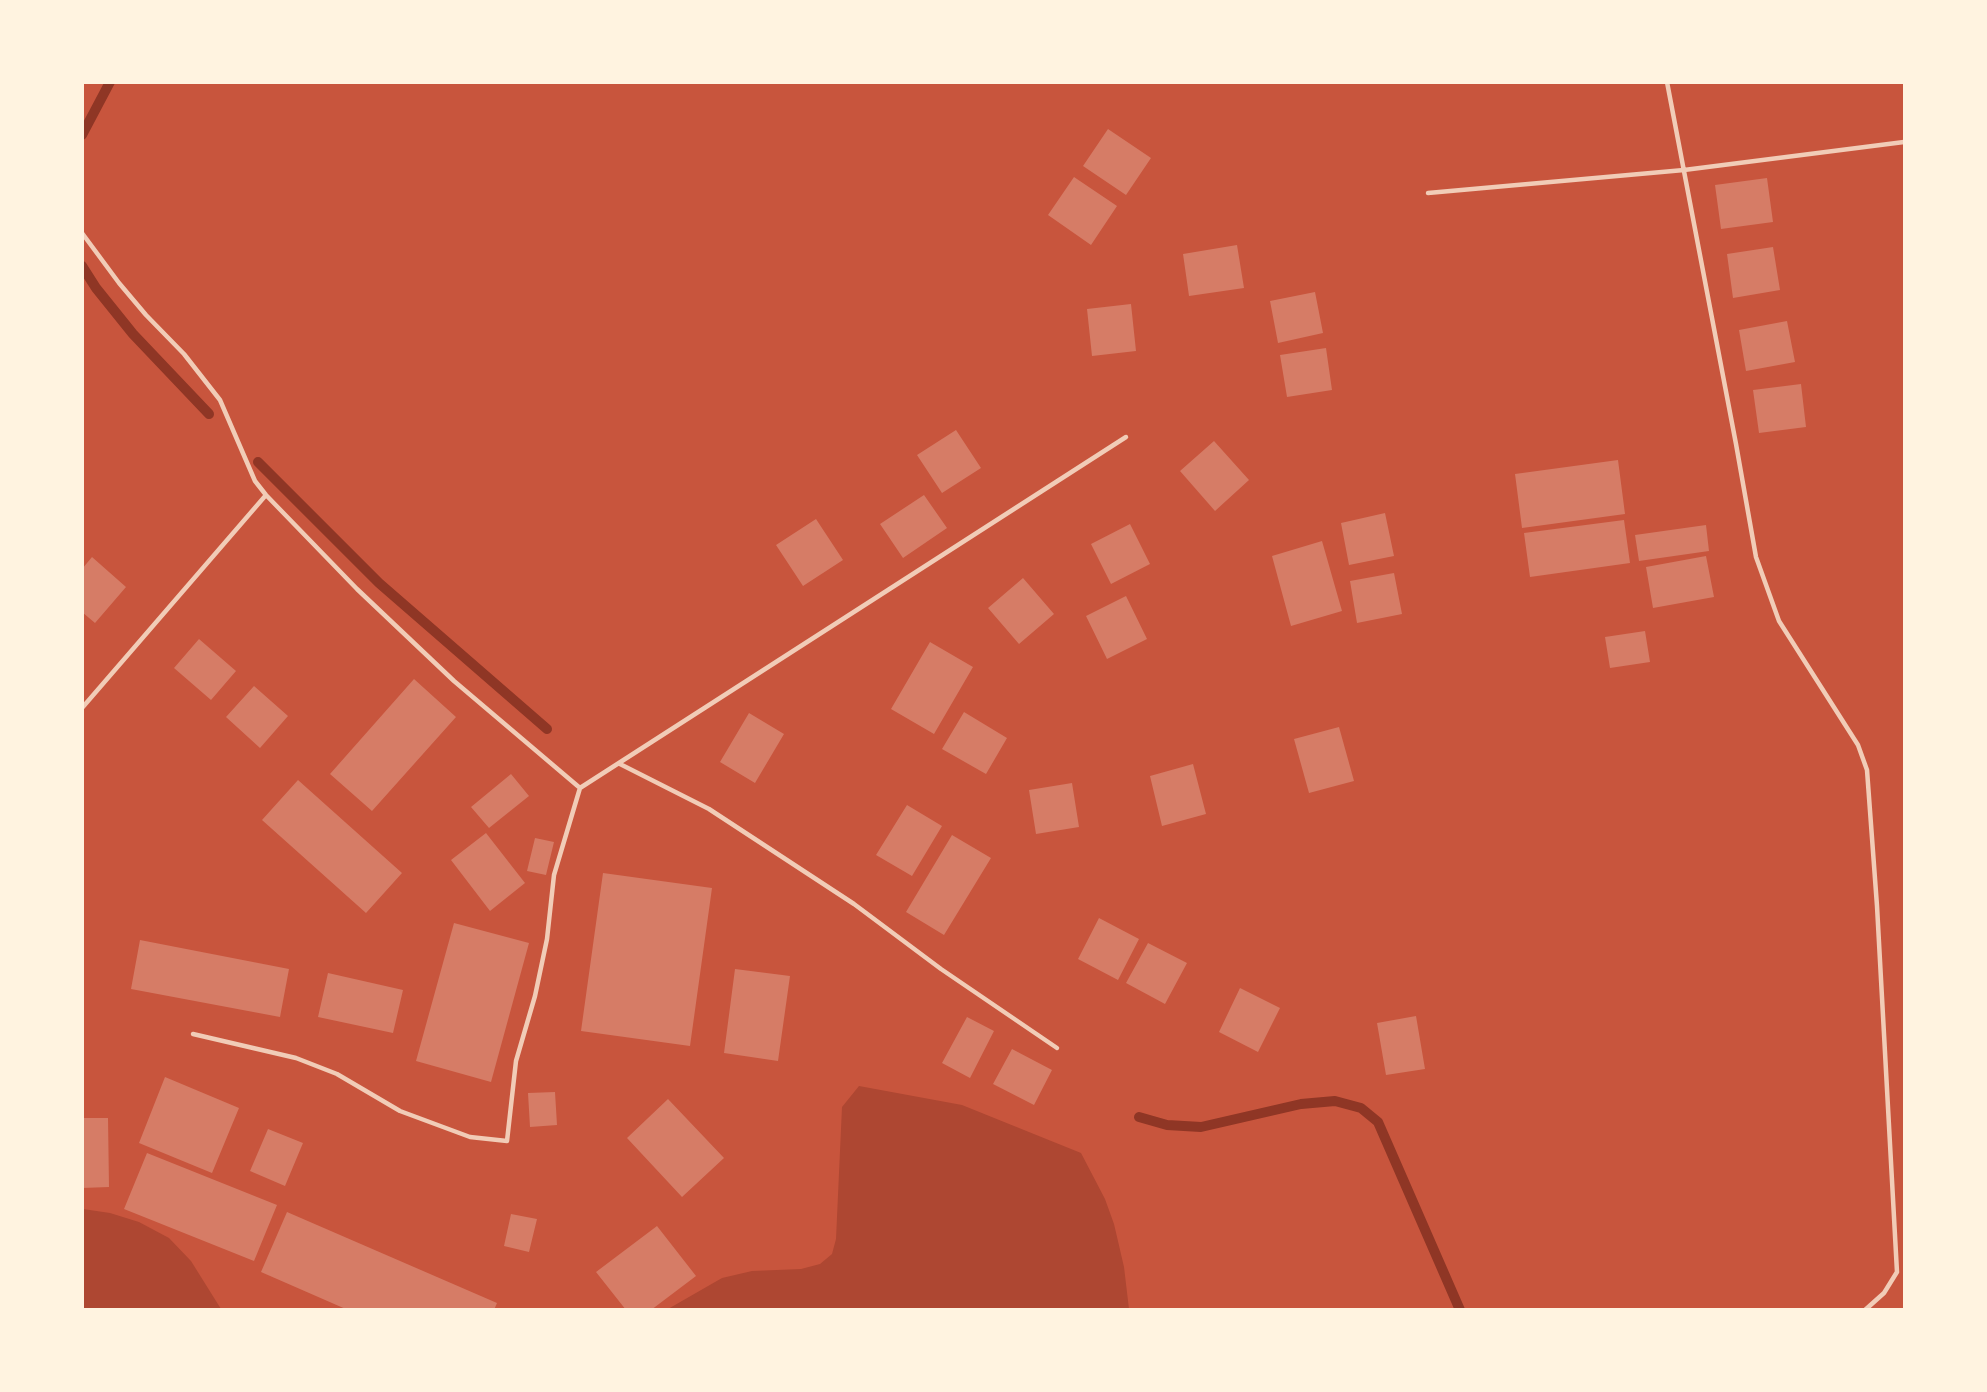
<!DOCTYPE html>
<style>
body{margin:0}
#map{position:relative;width:1987px;height:1392px;overflow:hidden;background:#c8553d;font-family:Signika,sans-serif}
canvas{display:block}
.frame{position:absolute;inset:0;border:84px solid #fff3e0;pointer-events:none}
</style>
<div id="map">
<canvas width="1987" height="1392"></canvas>
<div class="frame"></div>
</div>
<script>
const c = document.querySelector('canvas').getContext('2d');
c.lineJoin = 'round';
function fill(path, color) { c.fillStyle = color; c.fill(path, 'evenodd'); }
const toPath = rows => new Path2D(rows.map(r => 'M' + r).join(''));
function stroke(path, color, width, dash) { c.strokeStyle = color; c.lineWidth = width; c.lineCap = dash ? 'butt' : 'round'; c.setLineDash(dash || []); c.stroke(path); }
fill(toPath([
 [859,1086,962,1105,1081,1153,1105,1199,1114,1224,1124,1267,1129,1309,668,1309,722,1278,752,1271,801,1269,820,1264,832,1254,836,1239,842,1107],
 [83,1209,110,1213,139,1222,169,1238,191,1261,221,1309,83,1309]
]), '#ae4732');
stroke(toPath([
 [82,135,110,82],
 [82,266,96,288,133,334,209,414],
 [258,462,379,583,547,729],
 [1139,1117,1167,1125,1201,1127,1301,1104,1335,1101,1361,1108,1378,1122,1460,1310]
]), '#8f3625', 10);
fill(toPath([
 [1108,129,1151,158,1126,195,1083,166],
 [1074,177,1117,206,1091,245,1048,215],
 [1767,178,1773,222,1721,229,1715,185],
 [1237,245,1244,288,1189,296,1183,254],
 [1773,247,1780,290,1733,298,1727,254],
 [1315,292,1323,333,1278,343,1270,301],
 [1131,304,1136,351,1092,356,1087,309],
 [1787,321,1795,362,1746,371,1739,330],
 [1326,348,1332,390,1287,397,1280,355],
 [1801,384,1806,427,1759,433,1753,390],
 [956,430,981,468,942,493,917,455],
 [1214,441,1249,480,1215,511,1180,471],
 [1618,460,1625,514,1522,528,1515,474],
 [924,495,947,528,903,558,880,524],
 [1385,513,1394,556,1349,565,1341,523],
 [816,519,843,560,803,586,776,545],
 [1624,520,1630,563,1530,577,1524,533],
 [1130,524,1150,564,1111,584,1091,544],
 [1706,525,1709,551,1639,561,1635,535],
 [1322,541,1342,611,1291,626,1272,556],
 [1706,556,1714,597,1653,608,1646,567],
 [92,557,126,587,95,623,82,612,82,569],
 [1394,573,1402,614,1357,623,1350,581],
 [1023,578,1054,614,1019,644,988,608],
 [1126,596,1147,639,1107,659,1086,616],
 [1645,631,1650,662,1610,668,1605,637],
 [199,639,236,671,211,700,174,668],
 [930,642,973,667,934,734,891,709],
 [414,679,456,717,372,811,330,774],
 [254,686,288,716,260,748,226,717],
 [964,712,1007,738,986,774,942,749],
 [749,713,784,734,755,783,720,762],
 [1339,727,1354,781,1309,793,1294,739],
 [1193,764,1206,814,1162,826,1150,776],
 [511,774,529,796,489,828,471,807],
 [298,780,402,873,366,913,262,820],
 [1072,783,1079,827,1036,834,1029,790],
 [907,805,942,826,912,876,876,855],
 [486,833,525,883,490,911,451,860],
 [952,835,991,858,944,935,906,912],
 [535,838,554,842,546,875,527,871],
 [603,873,712,888,690,1046,581,1031],
 [1099,918,1139,939,1118,980,1078,959],
 [454,923,529,943,491,1082,416,1061],
 [140,940,289,969,280,1017,131,989],
 [1148,943,1187,963,1165,1004,1126,983],
 [735,969,790,976,778,1061,724,1053],
 [328,973,403,990,393,1033,318,1017],
 [1240,988,1280,1008,1258,1052,1219,1032],
 [1416,1016,1425,1069,1386,1075,1377,1023],
 [967,1017,994,1031,970,1078,942,1063],
 [1012,1049,1052,1070,1034,1105,993,1084],
 [165,1077,239,1108,212,1173,139,1143],
 [555,1092,557,1125,530,1127,528,1093],
 [668,1099,724,1158,682,1197,627,1138],
 [82,1118,108,1118,109,1187,82,1188],
 [268,1129,303,1143,285,1186,250,1171],
 [147,1153,277,1205,254,1261,124,1209],
 [287,1212,497,1303,494,1310,348,1310,261,1272],
 [511,1214,537,1219,529,1252,504,1246],
 [657,1226,696,1276,651,1310,626,1310,596,1272]
]), '#d67c66');
stroke(toPath([
 [1667,82,1736,444,1756,557,1779,621,1858,745,1867,770,1877,906,1897,1272,1884,1293,1865,1310],
 [1428,193,1684,170,1904,142],
 [82,233,119,283,146,315,184,354,220,400,255,481,266,495,357,589,454,681,580,788,554,875,547,939,535,996,516,1061,507,1141,470,1137,400,1111,337,1074,296,1058,193,1034],
 [82,708,266,495],
 [620,764,709,809,854,904,941,969,1057,1048],
 [580,788,1126,437]
]), '#f1ccb7', 4.5);
</script>
